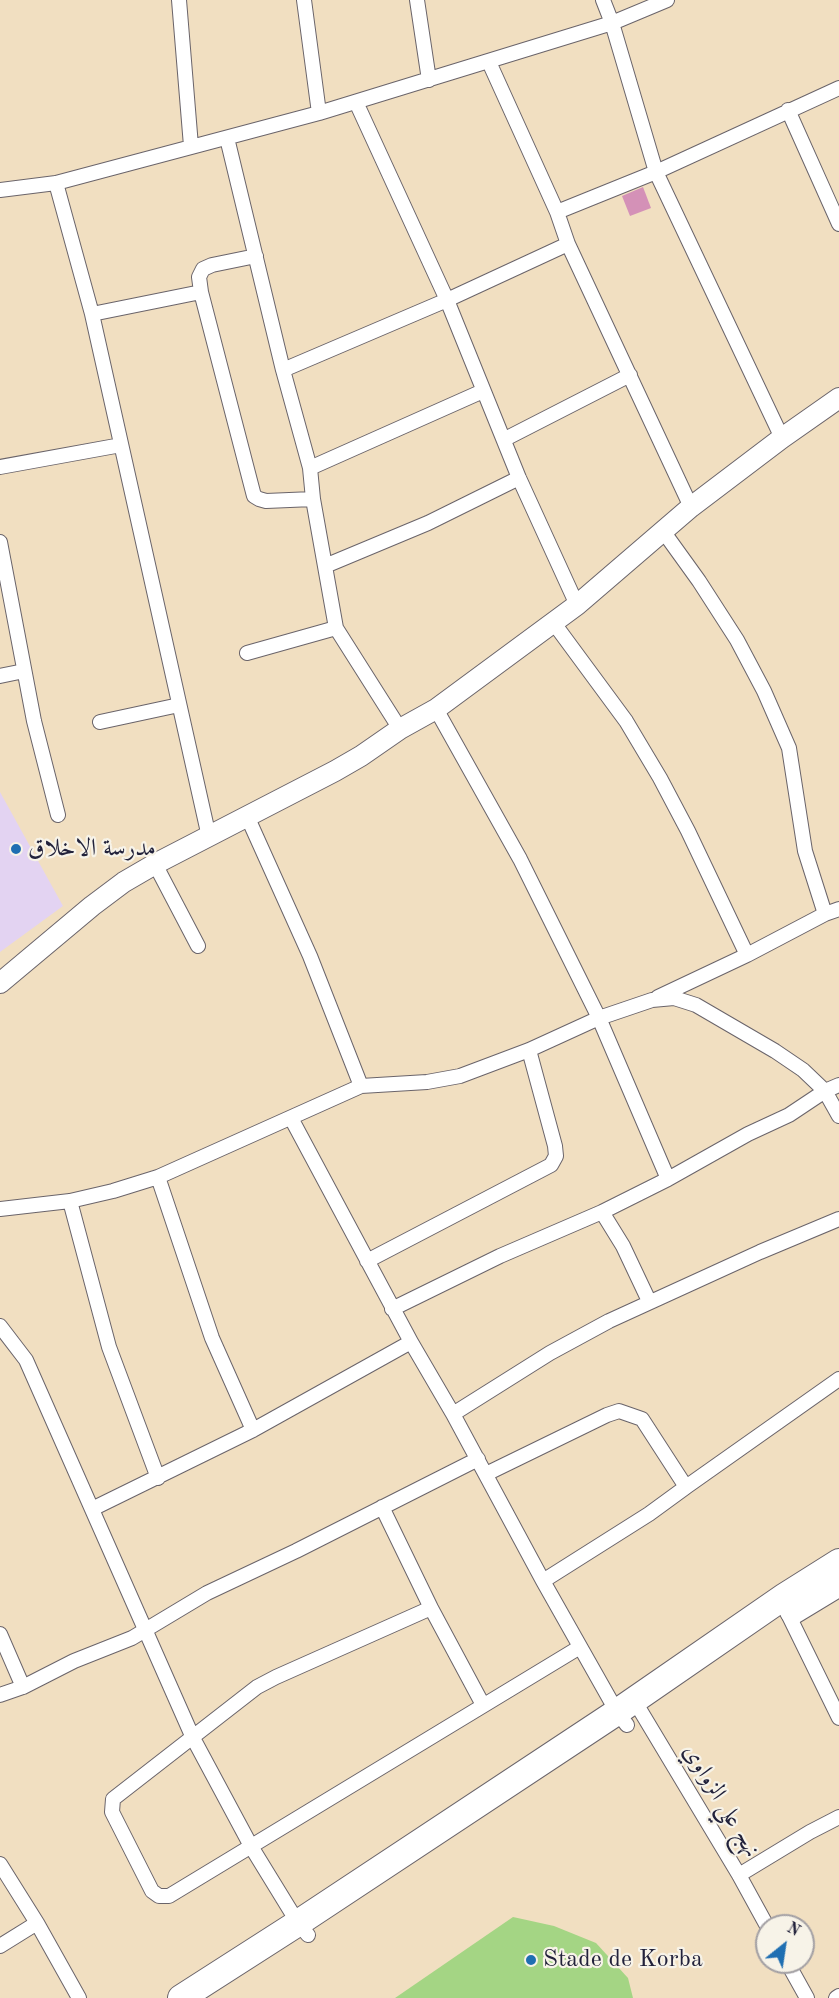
<!DOCTYPE html>
<meta charset="utf-8">
<style>
body{margin:0}
#map{position:relative;width:839px;height:1998px;overflow:hidden;background:#f1dfc1;font-family:"Old Standard TT",serif}
canvas{display:block}
.north{position:absolute;left:755px;top:1914px;width:60px;height:60px;box-sizing:border-box;background:#f7f3e8;border:2px solid #a29fa3;border-radius:50%;rotate:30deg;font-size:16px;font-weight:700;line-height:24px;text-align:center;color:#22223b}
.north::after{content:'';display:block;margin:auto;width:21px;height:27px;background:#1f6fb2;clip-path:polygon(50% 0,100% 100%,50% 72%,0 100%)}
</style>
<div id="map">
<canvas width="839" height="1998"></canvas>
<div class="north">N</div>
</div>
<script>
const c = document.querySelector('canvas').getContext('2d');
c.lineJoin = 'round';
function fill(path, color) { c.fillStyle = color; c.fill(path, 'evenodd'); }
const toPath = rows => new Path2D(rows.map(r => 'M' + r).join(''));
function stroke(path, color, width, dash) { c.strokeStyle = color; c.lineWidth = width; c.lineCap = dash ? 'butt' : 'round'; c.setLineDash(dash || []); c.stroke(path); }
function label(font, color, halo, rows, align = 'center') {
  c.font = font + ' "Old Standard TT",Amiri,serif'; c.lineWidth = 4.5; c.setLineDash([]); c.textBaseline = 'middle'; c.strokeStyle = halo; c.fillStyle = color; for (const [text, x, y, turn = 0] of rows) {
    c.save(); c.translate(x, y); c.rotate((+turn || 0) * Math.PI / 180); c.textAlign = isNaN(turn) ? turn : align; if (halo) c.strokeText(text, 0, 0); c.fillText(text, 0, 0); c.restore();
  }
}
fill(toPath([
 [0,792,63,906,0,952]
]), '#e3d3f2');
fill(toPath([
 [513,1917,554,1926,596,1943,628,1978,633,1998,395,1998]
]), '#a4d584');
fill(toPath([
 [643,187,651,208,630,216,622,196]
]), '#d491b7');
const street = toPath([
 [179,0,191,146],
 [304,0,319,113],
 [417,0,429,80],
 [603,0,612,23,656,172,782,438],
 [489,62,557,212,568,244,691,507],
 [356,102,447,300,519,478,577,605],
 [788,110,839,224],
 [227,138,283,370,310,468,313,499,336,628,400,729],
 [56,183,92,314,209,837],
 [0,190,56,183,319,113,612,23,667,0],
 [557,212,656,172,839,88],
 [256,256,212,265,203,269,199,277,201,292,254,496,259,499,266,501,313,499],
 [92,314,201,292],
 [283,370,447,300,568,244],
 [505,439,630,375],
 [0,467,121,445],
 [310,468,483,391],
 [663,531,699,581,737,640,764,691,789,748,805,851,825,914],
 [0,542,34,721,58,815],
 [325,566,428,523,519,478],
 [553,622,626,721,660,778,688,831,747,955],
 [247,653,336,628],
 [0,676,24,671],
 [436,709,520,859,599,1018,668,1179],
 [100,722,179,705],
 [247,816,310,956,361,1086],
 [155,864,198,946],
 [658,997,747,955,825,914,839,909],
 [291,1118,411,1342,453,1414,543,1581,617,1712,627,1725],
 [158,1177,212,1338,253,1430],
 [70,1201,109,1347,158,1478],
 [0,1209,70,1201,113,1191,158,1177,361,1086,427,1082,460,1076,529,1050,599,1018,652,1000,674,998,696,1005,775,1051,803,1070,825,1091,839,1116],
 [602,1212,623,1246,649,1301],
 [367,1261,551,1165,556,1156,555,1146,529,1050],
 [392,1309,500,1256,602,1212,668,1179,748,1134,789,1115,825,1091,839,1085],
 [0,1326,26,1360,193,1738,252,1848,298,1923,308,1935],
 [453,1414,550,1353,609,1321,760,1252,839,1219],
 [486,1474,607,1415,619,1411,642,1419,686,1487,839,1379],
 [382,1507,431,1608,483,1705],
 [92,1509,253,1430,411,1342],
 [543,1581,649,1514,686,1487],
 [431,1608,276,1677,257,1687,113,1799,112,1812,152,1891,159,1896,169,1896,580,1647],
 [788,1614,839,1718],
 [0,1634,23,1687],
 [0,1695,23,1687,74,1661,132,1638,207,1593,296,1551,478,1459],
 [634,1700,739,1875,767,1926],
 [0,1864,37,1923,79,1998],
 [739,1875,810,1832,839,1817],
 [0,1946,37,1923],
 [787,1962,807,1998],
 [836,1998,839,1996]
]);
const secondary = toPath([
 [0,983,92,906,124,882,155,864,335,771,361,756,400,729,436,709,577,605,691,507,782,438,839,398]
]);
const highway = toPath([
 [793,1611,839,1583],
 [181,1998,298,1923,617,1712,785,1596,839,1562]
]);
stroke(street, '#6a646a', 16);
stroke(secondary, '#6a646a', 22);
stroke(highway, '#6a646a', 28);
stroke(street, '#fff', 14);
stroke(secondary, '#fff', 20);
stroke(highway, '#fff', 26);
for (const [x, y, r, color] of [
 [16,849,6,"#1f6fb2"],
 [531,1960,6,"#1f6fb2"]
]) { const dot = new Path2D(); dot.arc(x, y, r, 0, 2 * Math.PI); c.fillStyle = color; c.fill(dot); stroke(dot, '#f7f3e8', 2); }
label('24px', '#22223b', '#f7f3e8', [
 ["مدرسة الاخلاق",28,849],
 ["Stade de Korba",543,1960]
], 'left');
label('24px', '#22223b', '#f7f3e8', [
 ["نهج علي الزواوي",721,1801,59]
]);
</script>
